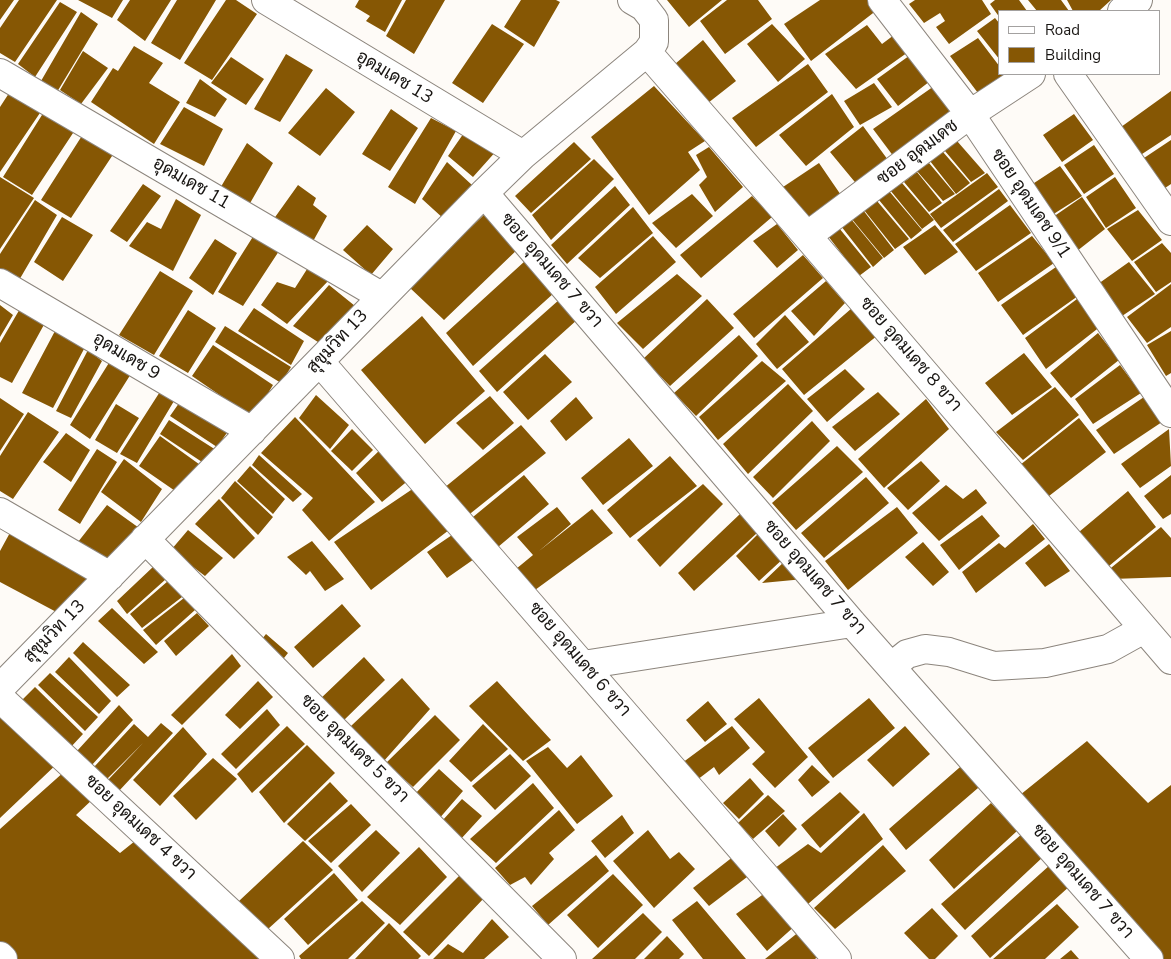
<!DOCTYPE html>
<meta charset="utf-8">
<style>
body{margin:0}
#map{position:relative;width:1171px;height:959px;overflow:hidden;background:#fefbf7;font-family:"Nunito Sans",sans-serif}
canvas{display:block}
.legend{position:absolute;left:998px;top:10px;width:162px;height:65px;box-sizing:border-box;background:#fff;border:1px solid #a3a1a0;margin:0;padding:6px 9px;list-style:none;font-size:15px;color:#181512}
.legend li{display:flex;align-items:center;gap:10px;height:25px}
.legend b{width:25px;border:1px solid #a3a1a0}
</style>
<div id="map">
<canvas width="1171" height="959"></canvas>
<ul class="legend">
<li><b style="height:6px;background:#fff"></b>Road</li>
<li><b style="height:14px;background:#865704"></b>Building</li>
</ul>
</div>
<script>
const c = document.querySelector('canvas').getContext('2d');
c.lineJoin = 'round';
function fill(path, color) { c.fillStyle = color; c.fill(path, 'evenodd'); }
const toPath = rows => new Path2D(rows.map(r => 'M' + r).join(''));
function stroke(path, color, width, dash) { c.strokeStyle = color; c.lineWidth = width; c.lineCap = dash ? 'butt' : 'round'; c.setLineDash(dash || []); c.stroke(path); }
function label(font, color, halo, rows, align = 'center') {
  c.font = font + ' "Nunito Sans",Sarabun,sans-serif'; c.lineWidth = 5; c.setLineDash([]); c.textBaseline = 'middle'; c.strokeStyle = halo; c.fillStyle = color; for (const [text, x, y, turn = 0] of rows) {
    c.save(); c.translate(x, y); c.rotate((+turn || 0) * Math.PI / 180); c.textAlign = isNaN(turn) ? turn : align; if (halo) c.strokeText(text, 0, 0); c.fillText(text, 0, 0); c.restore();
  }
}
fill(toPath([
 [0,0,14,0,0,20],
 [19,0,57,0,15,62,0,53,0,28],
 [78,0,123,0,112,18],
 [130,0,171,0,145,41,117,20],
 [177,0,216,0,180,60,151,43],
 [226,0,236,0,257,14,212,80,184,63],
 [359,0,402,0,385,32,366,21,370,16,355,7],
 [406,0,445,0,414,54,386,36],
 [521,0,556,0,560,2,534,47,504,27],
 [667,0,722,0,689,27],
 [727,0,758,0,772,19,725,54,700,21],
 [820,0,871,0,877,10,811,61,784,24],
 [915,0,982,0,991,14,949,44,936,27,945,21,940,13,924,23,909,4],
 [995,0,1019,0,1027,11,1000,11,1000,18,990,4],
 [1028,0,1061,0,1069,11,1037,11],
 [1067,0,1111,0,1099,11,1073,11],
 [60,2,77,12,35,77,18,64],
 [81,12,98,24,57,92,41,81],
 [995,18,1000,24,1000,60,977,31],
 [492,24,524,44,483,103,452,83],
 [772,24,805,59,778,82,747,44],
 [867,25,882,44,898,32,911,50,856,89,825,54],
 [978,38,1000,67,1000,74,1005,74,1009,80,981,97,950,56],
 [703,40,736,81,708,103,675,64],
 [134,46,163,63,149,83,180,102,154,144,91,102,113,68,118,71],
 [83,51,108,68,81,104,60,90],
 [913,53,934,78,898,106,877,79],
 [286,54,313,70,280,122,254,109],
 [231,57,264,79,246,105,211,83],
 [808,64,828,92,756,147,732,118],
 [200,79,227,99,215,117,186,103],
 [874,83,892,107,860,125,844,101],
 [937,84,959,112,897,161,873,129],
 [654,86,705,141,688,152,700,170,649,215,591,137],
 [13,87,44,107,0,172,0,107],
 [326,88,355,112,320,156,288,133],
 [1171,91,1171,135,1139,156,1121,127],
 [832,94,854,127,806,166,779,135],
 [47,107,77,127,32,195,3,177],
 [184,107,223,129,204,166,160,144],
 [391,109,418,128,390,171,362,154],
 [1074,114,1093,140,1062,162,1043,135],
 [431,118,456,131,415,204,388,187],
 [863,126,888,160,859,187,830,152],
 [468,127,498,149,473,177,448,156],
 [85,131,116,150,71,218,41,200],
 [1171,140,1171,184,1162,190,1141,160],
 [957,141,985,173,971,182,945,151],
 [574,142,591,159,531,213,515,196],
 [247,143,273,163,249,205,219,190],
 [1094,145,1114,174,1084,194,1064,165],
 [709,147,743,187,715,212,699,185,707,177,696,155],
 [943,152,970,183,956,194,930,161],
 [594,159,614,179,551,240,532,215],
 [447,162,472,185,444,219,422,199],
 [819,163,845,201,813,225,783,187],
 [929,163,955,194,943,201,917,171],
 [1060,166,1082,196,1052,215,1031,185],
 [917,172,942,203,929,212,904,182],
 [987,173,998,187,941,228,930,214],
 [0,177,34,198,0,249],
 [1115,177,1136,208,1106,228,1086,197],
 [902,183,934,220,922,229,890,190],
 [143,184,161,196,127,242,110,231],
 [298,185,316,198,313,205,327,216,311,245,273,220],
 [615,186,630,205,567,264,551,245],
 [999,189,1008,201,953,242,943,230],
 [889,191,922,230,911,239,879,200],
 [692,194,713,216,676,248,652,223],
 [752,196,772,217,701,278,680,255],
 [1082,197,1105,229,1077,251,1053,217],
 [176,199,201,215,173,271,129,246,147,222,161,229],
 [35,200,57,215,18,282,0,272,0,254],
 [877,201,909,239,895,249,864,210],
 [1010,205,1031,233,976,271,955,244],
 [633,207,653,233,600,278,578,258],
 [863,210,894,250,884,258,851,218],
 [1138,210,1162,240,1132,261,1107,229],
 [488,211,521,246,444,320,409,287],
 [62,217,93,235,63,281,34,262],
 [851,219,883,258,873,267,841,226],
 [777,224,798,250,777,268,753,241],
 [367,225,393,249,371,275,343,250],
 [935,225,958,252,925,275,903,247],
 [839,228,871,267,859,276,828,236],
 [254,235,279,251,243,306,218,292],
 [653,236,676,262,616,314,595,287],
 [1032,236,1054,263,998,302,978,273],
 [215,239,237,253,213,295,189,278],
 [1162,243,1171,253,1171,282,1156,292,1134,262],
 [803,255,823,278,754,338,733,314],
 [525,261,554,293,473,366,446,333],
 [1129,262,1155,294,1122,316,1098,284],
 [309,266,330,279,287,324,261,305,277,282,295,288],
 [1056,267,1078,296,1023,335,1001,305],
 [160,271,193,291,154,355,119,335],
 [677,274,702,296,643,349,617,323],
 [826,281,845,303,814,336,791,311],
 [1171,284,1171,327,1147,343,1127,317],
 [329,285,355,306,321,344,293,326],
 [560,299,578,319,497,392,479,371],
 [707,299,734,328,670,386,643,359],
 [1077,299,1101,326,1046,369,1025,338],
 [0,305,13,315,0,337],
 [21,307,46,321,12,383,0,377,0,343],
 [254,308,304,341,291,365,238,331],
 [852,308,878,335,804,395,782,369],
 [188,310,216,328,188,373,159,356],
 [785,315,809,342,777,369,756,344],
 [422,316,485,391,425,444,361,370],
 [225,326,291,367,281,383,215,342],
 [55,331,84,349,53,408,22,393],
 [1171,331,1171,373,1166,376,1147,345],
 [1098,333,1119,360,1071,398,1050,373],
 [739,335,758,356,696,416,674,393],
 [213,345,273,385,253,418,192,376],
 [88,350,102,361,71,418,56,411],
 [1024,353,1052,387,1012,415,985,383],
 [545,354,572,382,528,420,503,392],
 [112,358,134,369,90,439,70,425],
 [762,361,786,381,718,440,699,417],
 [1120,365,1141,393,1093,424,1075,399],
 [845,369,865,389,827,422,807,399],
 [788,384,813,411,748,474,723,444],
 [163,387,177,396,137,463,120,454],
 [1055,387,1079,415,1023,460,996,432],
 [878,392,900,414,855,451,832,427],
 [316,395,349,425,330,449,299,418],
 [184,396,231,427,217,447,170,416],
 [490,396,514,423,483,450,456,423],
 [576,397,593,418,566,441,550,421],
 [1144,397,1162,422,1114,454,1096,430],
 [0,398,24,414,0,451],
 [926,399,949,429,884,488,858,459],
 [116,404,139,418,117,453,95,440],
 [28,412,59,432,13,499,0,491,0,456],
 [295,417,375,502,329,541,302,510,313,498,261,453],
 [1079,418,1106,452,1049,496,1020,465],
 [169,420,216,450,205,464,160,434],
 [812,421,830,441,773,498,753,477],
 [521,425,546,453,466,517,444,488],
 [352,429,373,450,352,471,331,451],
 [1169,429,1171,466,1140,488,1121,464],
 [66,433,90,450,71,482,43,462],
 [160,436,203,467,181,495,139,466],
 [629,438,653,466,603,505,581,478],
 [837,446,863,472,796,530,772,503],
 [382,448,410,479,382,502,356,473],
 [97,449,117,462,80,524,58,510],
 [259,455,302,494,293,502,252,465],
 [670,456,697,486,630,538,607,510],
 [124,459,162,489,141,522,101,492],
 [921,461,940,481,908,510,887,488],
 [250,466,285,499,273,514,237,481],
 [524,475,549,504,498,547,473,517],
 [1171,475,1171,514,1163,519,1144,496],
 [866,477,889,503,824,558,801,533],
 [235,481,273,517,258,535,221,498],
 [703,484,723,504,660,567,637,540],
 [946,485,963,499,976,489,987,503,939,541,912,513],
 [414,488,449,530,371,590,334,542],
 [1128,491,1156,527,1103,571,1073,537],
 [219,499,255,538,234,559,195,524],
 [107,505,142,530,113,565,78,542],
 [557,507,571,524,539,551,592,509,613,533,535,590,516,569,533,555,517,537],
 [897,507,918,533,848,590,825,561],
 [740,514,757,533,694,591,678,573],
 [982,515,1000,536,959,570,940,545],
 [1033,524,1045,539,976,593,962,572,999,543,1005,548],
 [1161,527,1171,538,1171,577,1112,579,1106,572],
 [12,529,94,579,62,615,0,582,0,551],
 [188,530,223,558,205,576,171,550],
 [761,531,785,557,759,581,736,556],
 [455,533,477,557,447,578,427,552],
 [312,541,344,579,325,591,310,571,306,575,287,557],
 [923,542,949,572,933,586,905,557],
 [1049,544,1070,571,1045,587,1025,563],
 [787,559,804,579,762,583],
 [154,566,166,579,127,614,117,601],
 [168,581,182,597,142,628,130,614],
 [184,598,195,610,156,645,143,630],
 [342,604,361,626,313,668,294,647],
 [112,608,158,652,144,664,98,621],
 [197,613,209,626,176,656,164,641],
 [266,634,288,653,280,663,258,644],
 [83,642,130,685,117,697,73,653],
 [232,654,241,666,182,725,171,715],
 [69,657,111,701,99,714,55,672],
 [364,657,385,680,341,723,318,701],
 [50,673,98,717,85,731,38,685],
 [402,678,430,709,383,762,351,726],
 [258,681,273,697,240,729,225,715],
 [497,681,551,740,523,761,469,706],
 [35,687,83,734,69,749,21,701],
 [759,698,808,757,775,788,752,764,765,752,734,719],
 [869,698,895,728,833,778,808,748],
 [708,701,727,724,705,742,686,720],
 [0,702,61,760,0,818],
 [119,705,133,720,91,766,77,751],
 [267,709,280,725,236,769,221,754],
 [435,715,460,740,413,787,386,763],
 [161,723,173,733,118,792,108,780,143,743,107,779,94,767,134,724,148,737],
 [483,724,508,749,471,782,449,761],
 [287,726,305,744,252,793,237,774],
 [732,726,750,748,719,775,714,767,697,780,682,763],
 [905,726,930,754,893,787,867,760],
 [183,727,207,754,160,806,133,780],
 [1087,741,1148,803,1171,785,1171,959,1162,959,1020,795],
 [307,745,335,773,284,823,259,792],
 [548,747,567,768,581,755,613,796,577,824,526,761],
 [510,754,531,776,495,810,472,786],
 [213,758,237,779,196,820,173,796],
 [967,761,985,782,906,850,889,829],
 [812,765,830,782,812,797,798,780],
 [439,769,463,791,438,820,413,796],
 [65,771,94,798,76,815,120,853,135,841,262,959,10,959,0,949,0,829],
 [750,778,764,794,739,819,723,803],
 [330,782,348,801,305,841,287,824],
 [533,783,554,808,496,863,470,839],
 [840,792,860,812,820,848,801,825],
 [768,795,785,811,753,839,738,823],
 [462,799,482,816,460,840,442,821],
 [991,803,1017,831,954,889,929,860],
 [351,804,371,825,331,863,308,841],
 [559,810,575,830,549,853,554,859,531,885,525,877,510,885,495,868],
 [864,813,883,839,808,904,775,868,808,844,821,853],
 [783,814,797,829,779,847,765,831],
 [622,815,634,833,605,858,591,841],
 [376,830,400,853,362,892,338,866],
 [648,830,670,859,679,852,695,869,654,908,613,861],
 [1023,833,1044,856,965,930,941,904],
 [303,841,333,870,268,929,239,901],
 [883,845,906,871,835,929,814,908],
 [419,847,447,877,400,925,367,897],
 [596,855,609,871,548,925,532,906],
 [734,856,751,874,709,906,693,888],
 [1050,865,1071,885,990,958,971,936],
 [334,873,358,900,308,945,284,919],
 [462,873,485,897,429,956,403,932],
 [613,874,643,905,598,948,567,915],
 [769,890,797,924,767,951,736,914],
 [362,901,385,923,348,959,301,959,299,956],
 [697,901,746,959,703,959,672,920],
 [1057,904,1079,927,1045,959,993,959],
 [932,908,958,936,935,959,929,959,904,933],
 [643,913,662,932,635,959,592,959],
 [492,919,509,937,484,959,433,959,448,944,463,953],
 [389,923,421,956,418,959,355,959],
 [800,931,820,955,815,959,765,959],
 [667,936,684,954,679,959,644,959],
 [1071,950,1079,959,1060,959]
]), '#865704');
const minor = toPath([
 [266,0,523,155],
 [882,0,970,114,1171,413],
 [1122,11,1138,0],
 [647,52,807,236,1171,660],
 [0,73,381,296],
 [1068,74,1171,221],
 [484,193,852,623,1149,959],
 [807,236,970,114,1031,74],
 [0,283,252,431],
 [320,362,837,959],
 [0,512,110,576],
 [145,539,562,959],
 [583,665,852,623],
 [891,667,907,654,925,649,949,652,994,666,1045,663,1108,649,1144,629],
 [0,688,484,193,523,155,647,52,654,42,654,20,644,7,632,0],
 [0,698,280,959],
 [0,956,3,959]
]);
stroke(minor, '#8c857d', 30);
stroke(minor, '#fff', 28);
label('18px', '#181512', '#fff', [
 ["อุดมเดช 13",394,78,31],
 ["ซอย อุดมเดช",918,153,-37],
 ["อุดมเดช 11",191,184,30],
 ["ซอย อุดมเดช 9/1",1030,204,56],
 ["ซอย อุดมเดช 7 ขวา",551,271,49],
 ["สุขุมวิท 13",338,342,-47],
 ["ซอย อุดมเดช 8 ขวา",910,355,49],
 ["อุดมเดช 9",126,357,31],
 ["ซอย อุดมเดช 7 ขวา",814,578,49],
 ["สุขุมวิท 13",55,632,-46],
 ["ซอย อุดมเดช 6 ขวา",579,660,49],
 ["ซอย อุดมเดช 5 ขวา",354,749,45],
 ["ซอย อุดมเดช 4 ขวา",140,828,43],
 ["ซอย อุดมเดช 7 ขวา",1082,882,49]
]);
</script>
